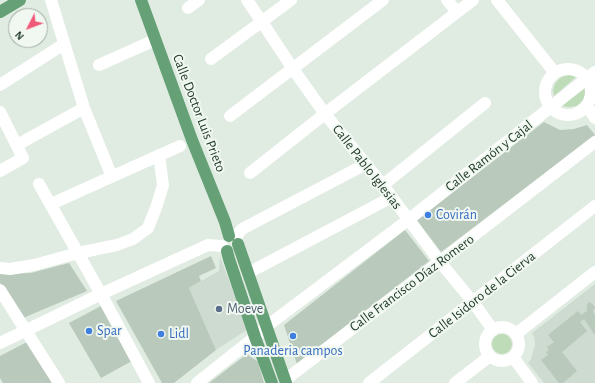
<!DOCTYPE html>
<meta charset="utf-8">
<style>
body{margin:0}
#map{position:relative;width:595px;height:383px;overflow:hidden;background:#e0ebe1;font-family:"Alegreya Sans",sans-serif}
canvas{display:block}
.north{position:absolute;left:8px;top:8px;width:40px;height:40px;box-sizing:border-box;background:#f1f8f1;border:1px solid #9eaca1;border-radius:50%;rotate:228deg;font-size:11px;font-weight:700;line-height:16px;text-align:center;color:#213b28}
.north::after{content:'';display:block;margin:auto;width:14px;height:18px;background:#f05978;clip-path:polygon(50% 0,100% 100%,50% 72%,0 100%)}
</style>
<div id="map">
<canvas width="595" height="383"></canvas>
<div class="north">N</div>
</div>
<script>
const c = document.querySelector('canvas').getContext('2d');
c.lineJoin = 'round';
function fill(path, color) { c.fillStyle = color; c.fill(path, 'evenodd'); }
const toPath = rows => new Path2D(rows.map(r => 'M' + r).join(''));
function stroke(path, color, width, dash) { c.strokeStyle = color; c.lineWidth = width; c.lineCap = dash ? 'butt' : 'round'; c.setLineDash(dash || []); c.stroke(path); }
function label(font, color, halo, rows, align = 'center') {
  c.font = font + ' "Alegreya Sans",sans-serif'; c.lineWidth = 4; c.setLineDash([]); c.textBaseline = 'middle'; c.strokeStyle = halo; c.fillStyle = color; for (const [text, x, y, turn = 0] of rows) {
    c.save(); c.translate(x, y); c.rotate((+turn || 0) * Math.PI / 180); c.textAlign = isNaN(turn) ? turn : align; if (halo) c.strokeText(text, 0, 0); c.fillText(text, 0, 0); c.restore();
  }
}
fill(toPath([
 [220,257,248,329,216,350,189,288,219,271],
 [595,284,595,383,544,383,528,363,531,359,533,352,535,344,534,337,532,333]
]), '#cedbd0');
fill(toPath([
 [569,75,576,77,554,96,553,90,555,84,558,80,562,77],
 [585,88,585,94,583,100,580,103,576,106,569,107,562,106],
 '492 344a10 10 0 1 1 20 0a10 10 0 1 1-20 0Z'
]), '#bfdcb9');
fill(toPath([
 [544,122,560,130,574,129,587,125,595,135,441,252,417,220],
 [405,230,429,261,297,364,284,325],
 [211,256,216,268,199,276,201,281,189,288,216,350,174,383,162,383,116,301],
 [69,263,87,291,23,318,0,283,0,274,31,273],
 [589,302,591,303,595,307,593,312,595,315,595,335,584,319,580,322,587,331,562,352,577,371,563,383,559,383,541,360,548,355,546,352,549,350,547,347,554,342,548,335,578,311,581,315,587,311,587,305],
 [101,306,132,361,101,378,69,323],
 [29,341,55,383,3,383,0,378,0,356],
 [247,354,258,362,264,383,209,383]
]), '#b9c9bb');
stroke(toPath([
 [51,0,84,108,112,177],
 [247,0,262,22,293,69,325,114,383,185,440,262,473,302,493,330],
 [447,0,457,12],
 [497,0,555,73],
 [188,8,199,0],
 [211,59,291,0],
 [99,65,155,40],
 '545 92a23 23 0 1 1 46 0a23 23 0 1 1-46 0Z',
 [0,85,64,44],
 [587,106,595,118],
 [0,112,23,158,0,171],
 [230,116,383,0],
 [17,145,84,108],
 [250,173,331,109,473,0],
 [39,184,101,294,149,383],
 [383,185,485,103],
 [51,204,180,146],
 [235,238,242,229,366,164],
 [0,268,10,269,34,265,78,253,117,245,133,239,148,228,157,205,163,185,159,155],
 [248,273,392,197],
 [0,290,59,383],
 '485 344a17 17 0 1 1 34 0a17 17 0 1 1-34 0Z',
 [516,334,595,272],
 [0,343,101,294,208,245,222,246],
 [513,357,532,383],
 [285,380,446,257,595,142],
 [197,383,255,337,267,326,408,220,595,72],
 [369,383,595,206],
 [455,383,490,356]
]), '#fff', 12);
stroke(toPath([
 [141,0,192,140,225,222,229,236],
 [0,12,20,0],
 [238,244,286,383],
 [227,251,229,259,255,337,272,383]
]), '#65a076', 12);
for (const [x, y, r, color] of [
 [428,215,4,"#3f7fe0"],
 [219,309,4,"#5c6f8a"],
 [89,331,4,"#3f7fe0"],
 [161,334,4,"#3f7fe0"],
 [293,336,4,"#3f7fe0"]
]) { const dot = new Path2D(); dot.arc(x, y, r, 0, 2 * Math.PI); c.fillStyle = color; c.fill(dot); stroke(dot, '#f1f8f1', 1.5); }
label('14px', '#213b28', '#f1f8f1', [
 ["Calle Doctor Luis Prieto",199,113,69],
 ["Calle Ramón y Cajal",489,156,-38],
 ["Calle Pablo Iglesias",367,167,52],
 ["Calle Francisco Díaz Romero",412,283,-37],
 ["Calle Isidoro de la Cierva",482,295,-38]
]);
label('14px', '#366cbe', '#f1f8f1', [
 ["Covirán",436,215],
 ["Spar",97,331],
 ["Lidl",169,334],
 ["Panaderia campos",293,351,"center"]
], 'left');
label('14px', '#4e5e75', '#f1f8f1', [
 ["Moeve",227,309]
], 'left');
</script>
